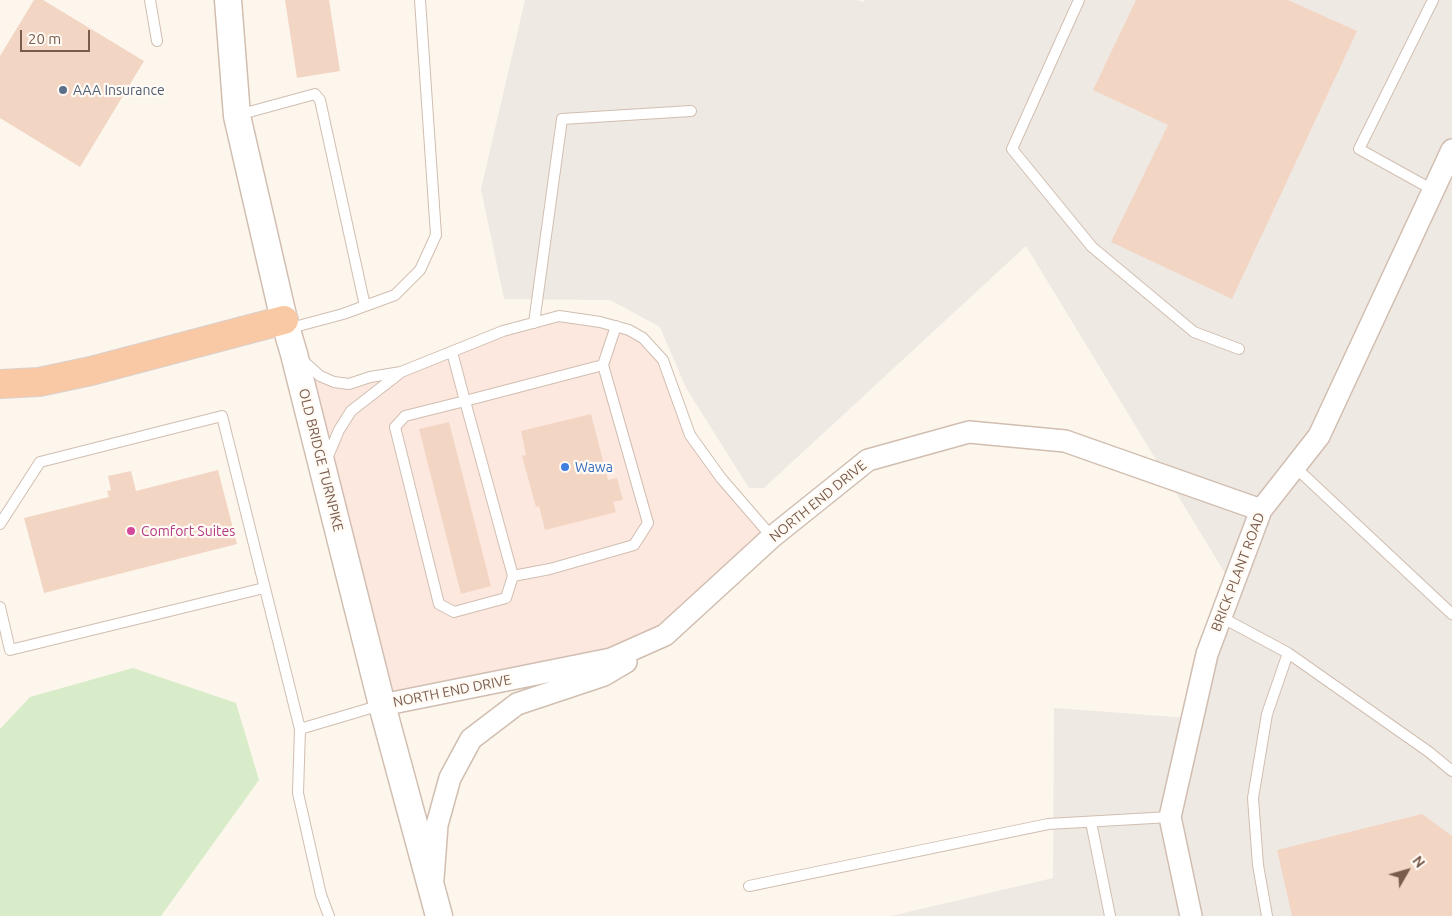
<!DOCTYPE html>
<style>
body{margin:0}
#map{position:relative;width:1452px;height:916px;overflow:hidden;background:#fdf6ec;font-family:Ubuntu,sans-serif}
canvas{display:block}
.north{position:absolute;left:1382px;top:846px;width:50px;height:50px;-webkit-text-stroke:4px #fffaf3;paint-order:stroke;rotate:52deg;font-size:14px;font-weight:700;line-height:20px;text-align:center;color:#7a5c4d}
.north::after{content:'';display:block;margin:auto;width:18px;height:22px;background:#7a5c4d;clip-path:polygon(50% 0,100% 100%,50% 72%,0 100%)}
.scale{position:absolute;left:20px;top:30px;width:70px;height:22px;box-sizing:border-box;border:2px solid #7a5c4d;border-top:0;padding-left:6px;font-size:15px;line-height:18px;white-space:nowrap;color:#7a5c4d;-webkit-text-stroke:4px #fffaf3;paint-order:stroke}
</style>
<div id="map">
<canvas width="1452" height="916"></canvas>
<div class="north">N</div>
<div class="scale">20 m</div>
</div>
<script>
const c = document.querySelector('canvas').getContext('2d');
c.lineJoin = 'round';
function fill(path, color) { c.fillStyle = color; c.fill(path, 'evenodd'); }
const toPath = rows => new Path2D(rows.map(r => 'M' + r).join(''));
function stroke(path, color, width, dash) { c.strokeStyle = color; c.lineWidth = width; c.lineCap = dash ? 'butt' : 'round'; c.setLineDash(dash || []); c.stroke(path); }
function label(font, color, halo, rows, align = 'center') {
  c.font = font + ' Ubuntu,sans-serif'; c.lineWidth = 4.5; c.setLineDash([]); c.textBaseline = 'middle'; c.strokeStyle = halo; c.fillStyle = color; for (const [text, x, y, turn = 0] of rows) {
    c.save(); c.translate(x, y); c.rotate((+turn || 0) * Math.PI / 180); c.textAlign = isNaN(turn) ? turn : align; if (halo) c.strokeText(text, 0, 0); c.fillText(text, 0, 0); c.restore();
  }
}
fill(toPath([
 [559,316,629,330,663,360,690,435,772,537,665,635,382,705,294,354,320,376,349,384,432,361]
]), '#fde8e0');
fill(toPath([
 [525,0,857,0,863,2,864,0,1452,0,1452,916,891,916,1053,878,1054,708,1190,718,1234,588,1026,246,764,488,749,488,686,388,660,327,610,300,504,299,481,189]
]), '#efe9e4');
fill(toPath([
 [133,668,236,703,259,780,161,916,0,916,0,729,30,697]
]), '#d8ecc9');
fill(toPath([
 [34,0,43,0,144,61,80,167,0,118,0,56],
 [285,0,329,0,340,71,297,78],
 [1136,0,1288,0,1357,31,1232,299,1111,242,1168,125,1093,90],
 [591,414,608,480,617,478,623,500,613,502,616,512,613,513,545,530,539,506,536,507,522,456,526,455,521,431],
 [449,422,491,586,461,594,419,429],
 [218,470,237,544,44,593,24,518,109,497,107,491,111,490,108,476,131,471,136,491],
 [1422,814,1452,836,1452,916,1292,916,1277,850]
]), '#f3d5c3');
const service = toPath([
 [150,0,157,41],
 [1079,0,1012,149,1092,247,1194,332,1239,349],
 [1433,0,1359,149,1433,190],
 [238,115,315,94,320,100,365,306],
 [534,323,562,119,691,111],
 [287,329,343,314,395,295,420,270,436,235,420,0],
 [452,352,465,401,405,416,395,427,439,604,454,612,506,598,513,576],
 [301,359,320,376,334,382,349,384,370,377,401,372,503,331,559,316,600,322,629,330,643,338,663,360,690,435,721,478,772,537],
 [603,365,465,401,513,576,550,569,634,545,648,523,603,365,616,326],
 [326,461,339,430,351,411,400,373],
 [1295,467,1452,614],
 [0,524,40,462,222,416,300,729,298,793,321,895,329,916],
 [0,607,10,650,264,588],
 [1221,617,1288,653,1267,714,1253,798,1258,865,1267,916],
 [1288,653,1429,752,1452,771],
 [300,729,381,705],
 [1091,822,1110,916],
 [749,886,1048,824,1170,817]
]);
const minor = toPath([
 [382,705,611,659,665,635,772,537,868,460,969,432,1065,441,1261,510],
 [433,879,437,825,450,778,471,739,517,704,604,675,626,662],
 [1191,916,1170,817,1207,654,1261,510,1319,436,1452,150]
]);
const tertiary = toPath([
 [228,0,237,116,284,320,294,354,382,705,439,916]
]);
const trunk = toPath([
 [0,384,39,382,91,371,284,320]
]);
stroke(service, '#d1beb0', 12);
stroke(minor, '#d1beb0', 24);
stroke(tertiary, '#d1beb0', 29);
stroke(trunk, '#dad1cd', 30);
stroke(service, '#fff', 10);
stroke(minor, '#fff', 21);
stroke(tertiary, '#fff', 26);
stroke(trunk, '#f9c8a4', 28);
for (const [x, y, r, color] of [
 [63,90,5,"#5c6f8a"],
 [565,467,5,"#3f7fe0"],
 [131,531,5,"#d1479c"]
]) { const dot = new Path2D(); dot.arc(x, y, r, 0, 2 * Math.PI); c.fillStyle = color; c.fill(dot); stroke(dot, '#fffaf3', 2); }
label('14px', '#4e5e75', '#fffaf3', [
 ["AAA Insurance",73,90]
], 'left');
label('14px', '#7a5c4d', '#fffaf3', [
 ["OLD BRIDGE TURNPIKE",321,460,76],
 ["NORTH END DRIVE",818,501,-39],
 ["BRICK PLANT ROAD",1238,572,-69],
 ["NORTH END DRIVE",452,691,-11]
]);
label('14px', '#366cbe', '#fffaf3', [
 ["Wawa",575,467]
], 'left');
label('14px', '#b23c85', '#fffaf3', [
 ["Comfort Suites",141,531]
], 'left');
</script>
